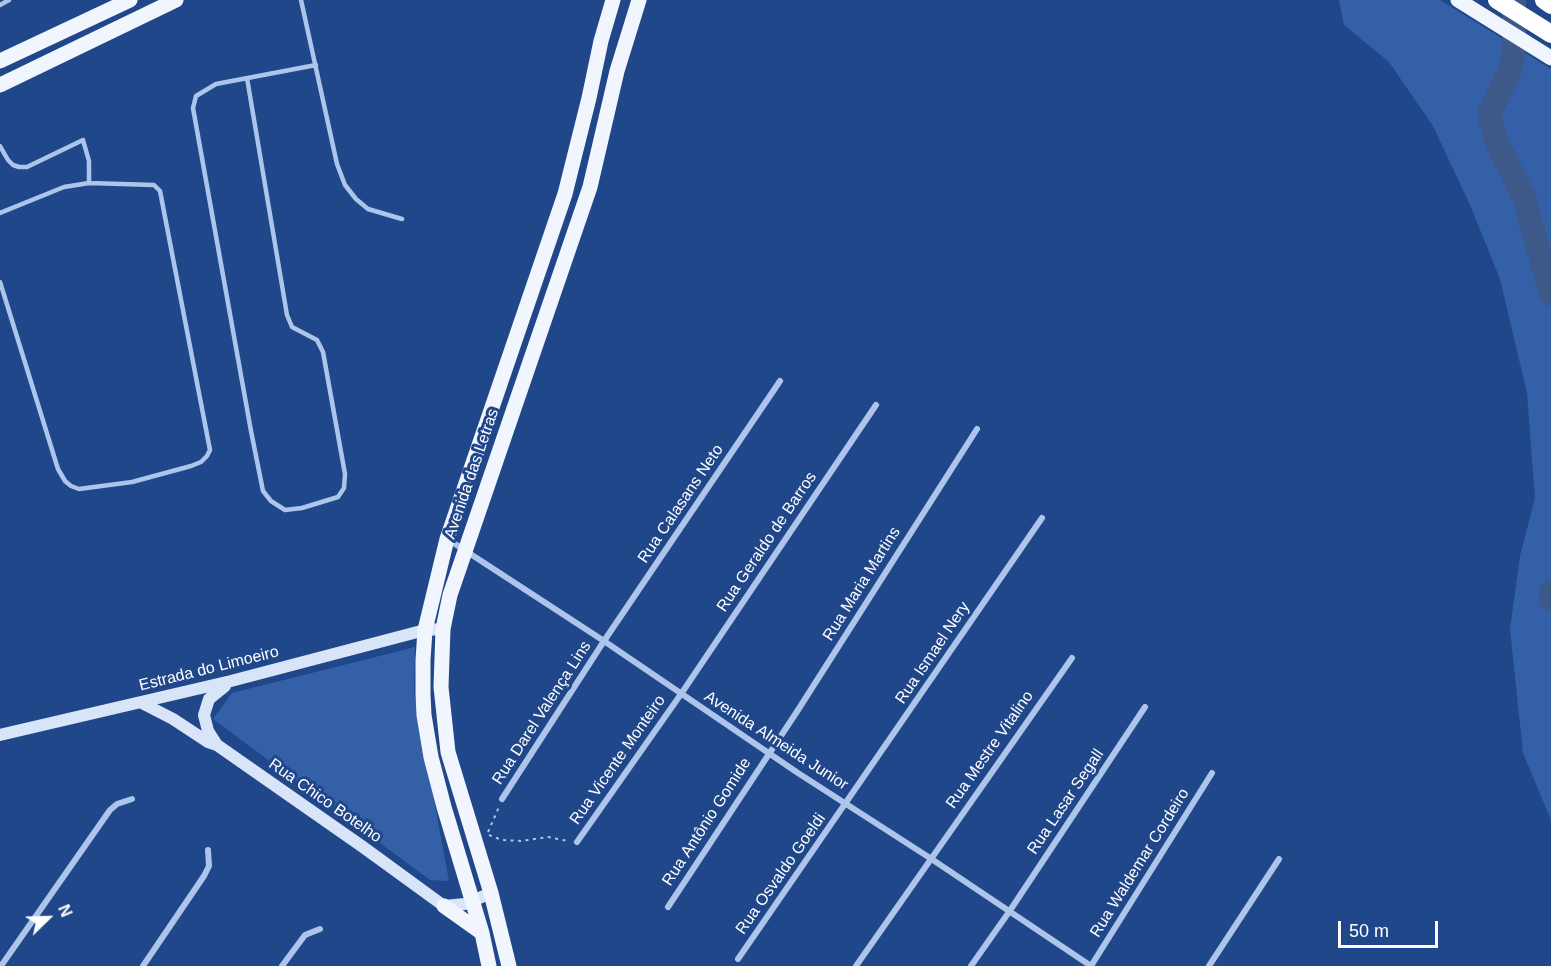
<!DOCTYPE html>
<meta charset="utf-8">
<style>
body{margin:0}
#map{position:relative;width:1551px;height:966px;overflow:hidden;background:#20478a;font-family:Helvetica,sans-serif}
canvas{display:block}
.north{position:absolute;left:18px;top:888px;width:60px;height:60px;-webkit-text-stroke:4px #20478a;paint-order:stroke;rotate:67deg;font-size:16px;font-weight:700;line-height:24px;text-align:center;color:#fff}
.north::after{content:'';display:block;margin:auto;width:21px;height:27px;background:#fff;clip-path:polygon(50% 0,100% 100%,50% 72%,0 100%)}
.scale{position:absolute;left:1338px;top:921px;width:100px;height:27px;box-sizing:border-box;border:3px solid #fff;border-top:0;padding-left:8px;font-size:18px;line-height:21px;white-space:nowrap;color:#fff;-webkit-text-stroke:4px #20478a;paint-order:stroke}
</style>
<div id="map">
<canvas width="1551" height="966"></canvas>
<div class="north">N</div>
<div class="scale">50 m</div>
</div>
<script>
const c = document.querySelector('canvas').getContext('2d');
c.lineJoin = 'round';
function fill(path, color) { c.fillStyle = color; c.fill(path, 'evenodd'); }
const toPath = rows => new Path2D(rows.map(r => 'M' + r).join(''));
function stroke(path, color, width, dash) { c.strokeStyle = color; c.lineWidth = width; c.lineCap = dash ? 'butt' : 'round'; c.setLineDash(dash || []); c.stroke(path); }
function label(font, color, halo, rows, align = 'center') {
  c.font = font + ' Helvetica,sans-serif'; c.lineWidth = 6; c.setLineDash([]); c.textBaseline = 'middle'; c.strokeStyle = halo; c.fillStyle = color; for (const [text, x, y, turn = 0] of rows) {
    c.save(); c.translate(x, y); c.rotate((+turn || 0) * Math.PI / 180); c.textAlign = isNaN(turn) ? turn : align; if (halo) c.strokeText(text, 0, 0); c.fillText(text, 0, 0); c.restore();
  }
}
fill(toPath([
 [1339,0,1440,0,1508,42,1514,49,1519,49,1551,69,1551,820,1523,753,1510,629,1520,556,1535,498,1527,393,1500,279,1470,205,1433,126,1389,62,1344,25],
 [415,647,414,692,449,881,430,880,213,719,232,693]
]), '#3460a8');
stroke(toPath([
 [1514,0,1514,49,1510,69,1489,115,1496,141,1524,198,1551,294],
 [1551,592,1551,599]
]), '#3d598a', 24);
stroke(toPath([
 [488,832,499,807],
 [489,835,502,840,521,841,548,837,568,841]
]), '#adc5eb', 2, [3, 4.5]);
stroke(toPath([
 [301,0,337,164,345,185,356,199,368,209,402,219],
 [0,5,9,0],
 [247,78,287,315,292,327,317,340,323,352,345,474,344,488,338,497,302,508,285,510,271,501,263,491,251,431,193,108,196,96,216,84,316,65],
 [0,146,8,160,13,165,19,167,27,167,83,140,89,161,89,183,64,187,0,213],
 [0,282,58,469,65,481,71,486,79,489,132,482,191,466,201,462,207,456,210,450,160,191,154,185,89,183]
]), '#adc5eb', 4.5);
stroke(toPath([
 [449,540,604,641,798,773,930,858,1091,966],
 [502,799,604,641,780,381],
 [577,842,681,694,876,405],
 [668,907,798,710,977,429],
 [738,959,1042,518],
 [1,966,110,810,117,804,132,799],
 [143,966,204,876,209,866,208,850],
 [282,966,305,935,320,929],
 [856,966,1072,658],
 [971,966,1009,912,1145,707],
 [1091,966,1212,773],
 [1209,966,1279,859]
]), '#adc5eb', 6);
stroke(toPath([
 [142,703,173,719,208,742,217,745,363,847,444,906,465,904,491,893],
 [0,735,231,681,425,630,443,629],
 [217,745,208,731,204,715,209,699,225,686]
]), '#d8e4f8', 12);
stroke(toPath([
 [1458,0,1551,58],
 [0,61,130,0],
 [0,85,176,0],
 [444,906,482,933],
 [489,966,482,933,444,807,431,757,424,715,423,694,423,660,425,630,447,539,565,194,589,98,601,41,613,0],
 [509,966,491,893,448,752,441,687,443,629,450,595,590,187,617,71,639,0]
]), '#f1f5fe', 15);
stroke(toPath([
 [1497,0,1551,34],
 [1544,0,1551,5]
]), '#fff', 18);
label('16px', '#fff', '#20478a', [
 ["Avenida das Letras",472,474,-71],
 ["Rua Calasans Neto",681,504,-56],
 ["Rua Geraldo de Barros",767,542,-56],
 ["Rua Maria Martins",862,584,-58],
 ["Rua Ismael Nery",933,653,-56],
 ["Estrada do Limoeiro",209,669,-14],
 ["Rua Darel Valença Lins",542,713,-57],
 ["Avenida Almeida Junior",776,741,33],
 ["Rua Mestre Vitalino",990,750,-55],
 ["Rua Vicente Monteiro",618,760,-55],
 ["Rua Chico Botelho",325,801,35],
 ["Rua Lasar Segall",1066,802,-56],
 ["Rua Antônio Gomide",707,822,-57],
 ["Rua Waldemar Cordeiro",1140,863,-58],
 ["Rua Osvaldo Goeldi",781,874,-55]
]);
</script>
